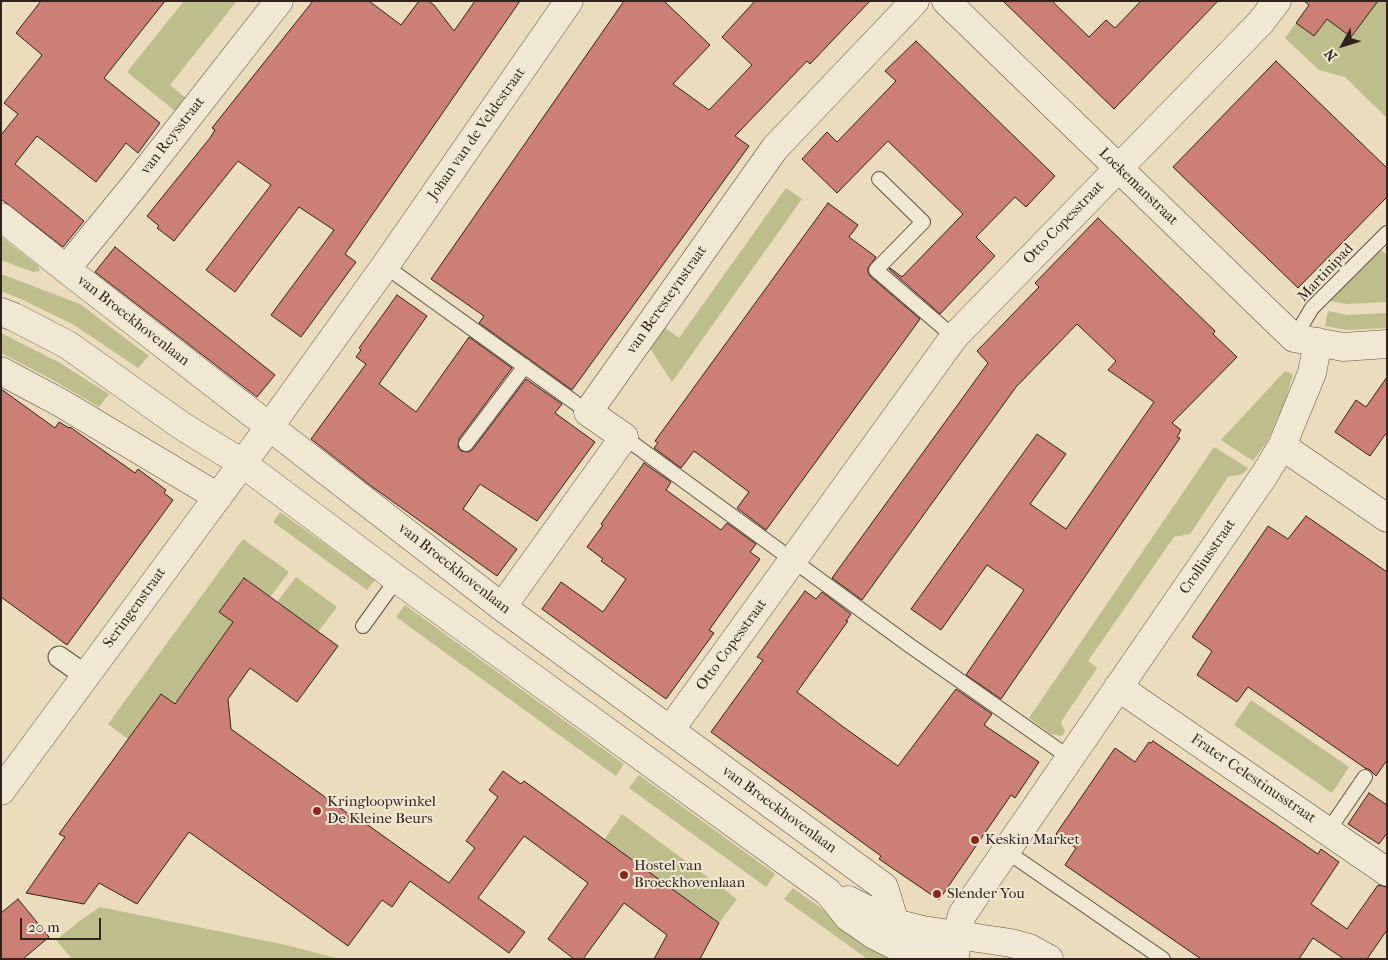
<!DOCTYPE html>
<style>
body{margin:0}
#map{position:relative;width:1388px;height:960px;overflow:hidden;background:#eadcbc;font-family:"IM FELL French Canon",serif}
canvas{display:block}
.frame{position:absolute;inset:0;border:2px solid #31231c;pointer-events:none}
.north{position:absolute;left:1318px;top:20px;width:50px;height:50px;-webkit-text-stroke:4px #f1e8d3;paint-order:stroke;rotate:231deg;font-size:14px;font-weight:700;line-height:20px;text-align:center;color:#31231c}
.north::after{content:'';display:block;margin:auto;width:18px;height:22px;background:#31231c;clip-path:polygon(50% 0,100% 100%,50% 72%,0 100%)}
.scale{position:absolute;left:20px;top:918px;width:81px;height:22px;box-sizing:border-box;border:2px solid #31231c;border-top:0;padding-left:6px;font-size:15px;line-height:18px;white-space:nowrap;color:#31231c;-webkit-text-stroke:4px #f1e8d3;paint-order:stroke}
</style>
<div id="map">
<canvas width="1388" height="960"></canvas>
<div class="frame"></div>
<div class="north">N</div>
<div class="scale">20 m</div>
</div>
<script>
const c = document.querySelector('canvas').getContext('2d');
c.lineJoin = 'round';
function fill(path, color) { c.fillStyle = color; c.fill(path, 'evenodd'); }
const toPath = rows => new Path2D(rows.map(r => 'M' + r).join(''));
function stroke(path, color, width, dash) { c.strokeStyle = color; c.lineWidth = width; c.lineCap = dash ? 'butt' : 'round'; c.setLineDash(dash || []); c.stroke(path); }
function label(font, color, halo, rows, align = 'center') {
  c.font = font + ' "IM FELL French Canon",serif'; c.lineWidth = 4; c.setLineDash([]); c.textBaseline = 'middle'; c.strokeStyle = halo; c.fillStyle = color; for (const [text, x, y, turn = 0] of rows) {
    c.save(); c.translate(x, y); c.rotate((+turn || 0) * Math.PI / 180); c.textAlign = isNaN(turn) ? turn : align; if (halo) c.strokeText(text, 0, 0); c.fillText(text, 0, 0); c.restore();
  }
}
fill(toPath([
 [184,1,237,1,170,85,186,98,175,111,127,72],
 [1378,1,1387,1,1387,118,1345,77,1319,70,1285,38,1296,23,1314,36,1327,19,1351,37],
 [786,188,802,199,672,382,649,347,664,327,679,338],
 [1,237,38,266,40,271,33,272,1,260],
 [1379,251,1382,251,1387,255,1387,302,1347,304,1330,301],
 [1,274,80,304,149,356,138,368,74,325,21,299,1,291],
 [1328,311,1347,315,1387,313,1387,328,1347,330,1325,326],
 [1,333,60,363,109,394,99,407,53,380,1,353],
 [1285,371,1293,374,1286,399,1267,442,1253,461,1221,440],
 [1214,447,1248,468,1243,474,1228,477,1190,534,1174,537,1088,661,1097,668,1061,722,1065,732,1062,736,1051,734,1029,718],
 [280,512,375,580,367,590,273,522],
 [243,539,289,572,270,597,243,578,219,612,233,622,175,704,161,694,128,739,108,724],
 [296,577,337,607,318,632,277,602],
 [405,605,624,764,616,776,396,617],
 [1251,700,1349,767,1332,793,1234,725],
 [639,775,775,874,766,887,629,788],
 [622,814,737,899,719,923,604,840],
 [793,888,807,898,893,959,866,958,784,899],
 [100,907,286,945,339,959,72,959,56,940,81,920]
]), '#bdbe8c');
const building = toPath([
 [41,1,165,1,104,78,160,123,138,153,126,143,96,182,37,136,15,164,84,221,63,247,1,199,1,135,18,114,4,103,42,55,16,33,41,1],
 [313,1,369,1,401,25,419,1,428,1,434,5,454,31,475,1,520,1,345,254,356,262,301,337,271,315,334,230,299,207,235,292,206,270,271,185,238,161,174,241,157,228,159,226,147,216,210,138,215,130,212,128,313,1],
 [624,1,664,1,710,45,673,84,709,110,752,65,722,37,755,1,870,1,810,64,807,61,735,136,749,146,572,390,479,323,484,316,431,279,624,1],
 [1003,1,1052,1,1089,37,1106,20,1115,28,1141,1,1218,1,1114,109,1003,1],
 [1304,1,1378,1,1351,37,1327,19,1314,36,1296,23,1309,5,1304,1],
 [916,41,1055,176,1026,207,1015,197,976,237,995,256,940,314,889,269,890,268,902,277,963,214,888,141,837,193,802,159,827,132,837,142,896,81,885,71,916,41],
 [1276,61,1387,168,1387,197,1298,288,1173,167,1276,61],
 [828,203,858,225,849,237,876,257,868,268,868,272,870,276,920,319,766,530,737,508,749,492,694,451,681,468,654,448,658,443,655,441,828,203],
 [1098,218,1215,331,1213,334,1237,357,1172,423,1181,430,1177,437,1180,438,1001,699,966,675,1024,590,987,565,941,630,911,609,1037,434,1066,454,1030,504,1066,529,1154,402,1108,370,1116,361,1077,324,1016,387,862,600,832,578,988,363,977,351,1039,287,1035,283,1098,218],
 [115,247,275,375,257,397,95,272,115,247],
 [397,295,427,316,379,384,416,412,469,337,512,368,459,439,458,447,461,451,469,452,473,449,526,379,562,404,555,413,595,442,537,521,480,484,463,509,517,549,497,576,371,486,311,439,366,364,356,357,361,350,359,348,397,295],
 [1387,377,1387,432,1370,456,1335,432,1356,400,1366,407,1387,377],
 [1,389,55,428,59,422,69,428,70,427,135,473,138,469,166,490,164,493,173,500,67,645,1,597,1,389],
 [644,463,671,482,666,490,669,492,721,530,727,523,756,544,750,552,760,559,709,630,714,633,666,699,542,609,561,582,603,612,626,579,601,561,603,559,587,547,603,525,601,524,644,463],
 [1306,516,1387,572,1387,760,1376,776,1370,770,1365,768,1248,687,1237,702,1197,675,1212,651,1192,637,1268,526,1288,539,1306,516],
 [244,578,338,646,297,702,250,668,228,699,231,729,350,815,351,813,449,883,475,848,466,841,498,797,489,790,503,771,521,784,524,781,719,923,700,959,654,959,667,935,624,903,583,959,574,959,548,939,588,883,524,836,478,898,525,932,509,953,410,881,392,907,382,900,348,946,189,832,137,904,99,883,84,904,26,893,65,837,59,834,161,694,175,704,233,622,219,612,244,578],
 [805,591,816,599,822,592,851,614,846,621,848,621,797,692,842,726,898,766,956,689,992,714,984,725,1039,762,1015,798,1011,795,939,900,879,859,881,856,711,732,763,660,757,657,805,591],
 [1153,741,1318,854,1321,849,1339,862,1311,904,1347,929,1378,885,1387,887,1387,930,1367,959,1344,959,1313,938,1299,959,1201,959,1065,865,1076,848,1056,834,1115,748,1135,762,1149,742,1151,743,1153,741],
 [1369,793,1387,805,1387,833,1379,844,1348,824,1369,793],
 [18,899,49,937,23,959,1,959,1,913,18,899]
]);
fill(building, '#cc7f75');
stroke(building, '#31231c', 1);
const service = toPath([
 [879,179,923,222,876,270,954,337],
 [385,266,588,412],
 [1294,338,1312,308,1387,233],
 [624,437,909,645,1070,758],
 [466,444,525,366],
 [363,626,397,579],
 [1328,831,1365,777],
 [1006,851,1163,959]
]);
const pedestrian = toPath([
 [59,657,86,676]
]);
const minor = toPath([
 [946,1,1294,338,1343,347,1387,344],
 [1,217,66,269,502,607,884,887,895,923],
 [66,269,134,186,279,1],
 [1,371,61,403,218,497],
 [1282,446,1387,518],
 [502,607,624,437,588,412,775,148,915,1],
 [1118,687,1387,872],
 [670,730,954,337,1261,22,1277,1],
 [1,791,270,426,385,266,569,1],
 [955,959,957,935,962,915,1265,474,1282,446,1312,373,1318,342]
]);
const tertiary = toPath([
 [1,312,14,317,68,345,182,426,242,463,397,579,828,892,848,917,874,935,896,946,922,956,942,959],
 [848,900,895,923,923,930,1011,943,1029,948,1049,959]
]);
stroke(service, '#5f5144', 16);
stroke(pedestrian, '#5f5144', 23);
stroke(minor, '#5f5144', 29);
stroke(tertiary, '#5f5144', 29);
stroke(service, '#f1e8d3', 14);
stroke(pedestrian, '#f1e8d3', 21);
stroke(minor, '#f1e8d3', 28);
stroke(tertiary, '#f1e8d3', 28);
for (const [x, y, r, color] of [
 [317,811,5,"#8f2418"],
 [975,840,5,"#8f2418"],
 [624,875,5,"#8f2418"],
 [937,894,5,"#8f2418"]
]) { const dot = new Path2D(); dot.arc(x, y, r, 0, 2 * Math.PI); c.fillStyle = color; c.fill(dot); stroke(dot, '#f1e8d3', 2); }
label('15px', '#31231c', '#f1e8d3', [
 ["Johan van de Veldestraat",477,134,-55],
 ["van Reysstraat",173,136,-52],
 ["Loekemanstraat",1138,187,44],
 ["Otto Copesstraat",1064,223,-46],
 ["Martinipad",1326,273,-47],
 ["van Beresteynstraat",667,300,-55],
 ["van Broeckhovenlaan",133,321,38],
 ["Crolliusstraat",1208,557,-56],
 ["van Broeckhovenlaan",454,569,38],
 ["Seringenstraat",135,608,-54],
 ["Otto Copesstraat",732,645,-54],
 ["Frater Celestinusstraat",1253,779,34],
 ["van Broeckhovenlaan",779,810,36]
]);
label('15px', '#31231c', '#f1e8d3', [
 ["Kringloopwinkel",327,802],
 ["De Kleine Beurs",327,819],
 ["Keskin Market",985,840],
 ["Hostel van",634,866],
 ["Broeckhovenlaan",634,883],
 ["Slender You",947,894]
], 'left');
</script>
